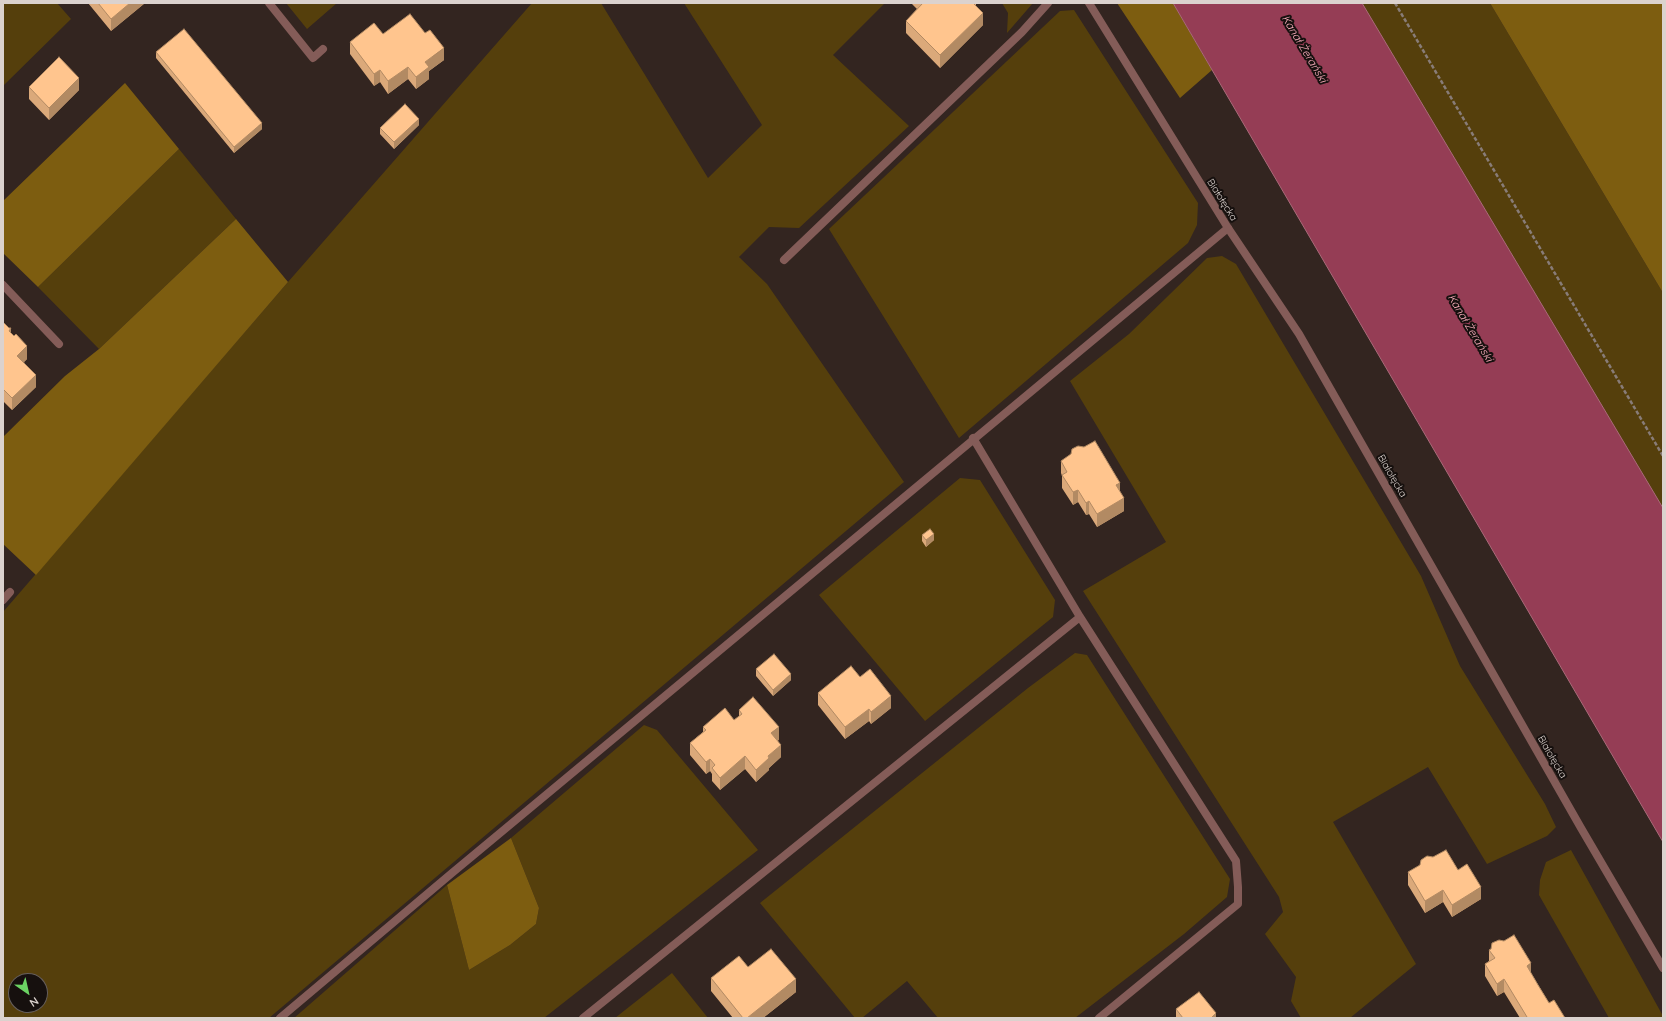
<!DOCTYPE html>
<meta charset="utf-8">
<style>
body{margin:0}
#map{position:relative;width:1666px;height:1021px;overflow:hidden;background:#332520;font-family:Quicksand,sans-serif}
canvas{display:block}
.frame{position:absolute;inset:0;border:4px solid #dbd2ce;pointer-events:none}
.north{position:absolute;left:8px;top:973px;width:40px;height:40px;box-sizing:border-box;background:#16100e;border:1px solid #655e5b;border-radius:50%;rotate:146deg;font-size:11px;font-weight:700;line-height:16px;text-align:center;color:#dbd2ce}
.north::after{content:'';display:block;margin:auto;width:14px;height:18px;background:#6bd363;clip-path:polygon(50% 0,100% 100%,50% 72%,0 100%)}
</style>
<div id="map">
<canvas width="1666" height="1021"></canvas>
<div class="frame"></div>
<div class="north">N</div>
</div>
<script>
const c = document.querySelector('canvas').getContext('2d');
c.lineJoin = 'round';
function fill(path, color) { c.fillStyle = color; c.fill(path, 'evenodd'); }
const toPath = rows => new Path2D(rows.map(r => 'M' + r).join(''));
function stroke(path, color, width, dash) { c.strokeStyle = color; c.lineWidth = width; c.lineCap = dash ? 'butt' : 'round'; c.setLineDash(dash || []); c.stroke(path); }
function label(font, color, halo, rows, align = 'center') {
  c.font = font + ' Quicksand,sans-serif'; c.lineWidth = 4; c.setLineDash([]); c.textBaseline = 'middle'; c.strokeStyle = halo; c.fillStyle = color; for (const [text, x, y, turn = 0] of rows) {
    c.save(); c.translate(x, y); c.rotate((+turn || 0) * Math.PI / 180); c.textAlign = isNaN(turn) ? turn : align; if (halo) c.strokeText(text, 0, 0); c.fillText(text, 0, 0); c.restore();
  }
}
fill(toPath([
 [3,3,57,3,71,19,3,86],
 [286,3,337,3,307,29],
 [532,3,601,3,708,178,762,125,684,3,885,3,833,55,909,126,799,228,769,227,739,257,767,284,904,482,269,1018,3,1018,3,612,288,282],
 [16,981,40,981,40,1005,16,1005],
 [1002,3,1033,3,1007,33,1008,13],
 [1357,3,1490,3,1663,293,1663,513],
 [1074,10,1198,203,1197,225,1188,243,959,438,829,229,1060,11],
 [179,149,236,219,99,349,38,287],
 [1222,256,1236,264,1421,576,1460,666,1545,804,1556,827,1547,836,1487,864,1428,767,1333,822,1416,964,1350,1018,1301,1018,1291,1001,1296,977,1265,934,1283,912,1279,897,1083,591,1166,542,1070,381,1129,334,1207,258],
 [960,478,980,480,1055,600,1053,617,925,721,819,595],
 [1075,653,1087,655,1230,879,1227,897,1184,934,1075,1018,938,1018,907,981,862,1018,855,1018,760,903,1028,688],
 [644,725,657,730,758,850,544,1018,294,1018,447,885,469,970,510,945,536,924,539,908,511,838],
 [1571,850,1663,1016,1663,1018,1609,1018,1539,895,1540,880,1546,862],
 [672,973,708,1018,615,1018]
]), '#553f0c');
fill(toPath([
 [1117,3,1173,3,1212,70,1180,98],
 [1490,3,1663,3,1663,293],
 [125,83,179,149,38,287,3,253,3,201],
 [236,219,288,282,36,575,3,544,3,437,65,376,99,349],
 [511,838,539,908,536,924,510,945,469,970,447,885]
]), '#7d5d10');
const water = toPath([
 [1173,3,1362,3,1663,508,1663,842,1173,3]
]);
fill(water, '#953d55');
stroke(water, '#aa6a79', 1);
stroke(toPath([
 [1395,3,1663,456]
]), '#887c78', 2.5, [4, 2]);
stroke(toPath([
 [269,3,313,58,323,49],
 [784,260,1022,32,1048,3],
 [3,285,59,344],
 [973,438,1080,617,1236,861,1238,887,1238,904,1099,1018],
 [280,1018,452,873,1228,228],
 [583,1018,1080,617]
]), '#845c58', 8);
stroke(toPath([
 [1089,3,1228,228,1299,334,1581,828,1663,968],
 [3,600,10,592]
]), '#845c58', 8);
fill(toPath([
 [88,3,145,3,111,31],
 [912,3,976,3,976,6,983,25,940,68,906,33,906,21,917,9,912,4],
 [383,34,444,60,429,71,429,79,416,89,408,79,388,94,380,82,374,86,350,54,350,42],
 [156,52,262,129,234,153,156,58],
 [29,87,79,90,49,120,29,99],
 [419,125,394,149,380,134,380,128],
 [3,322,27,359,24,362,36,387,12,410,3,401],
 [1061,461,1120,491,1124,511,1097,527,1089,514,1086,515,1078,502,1073,505,1062,488,1062,476,1061,473],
 [922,535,934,540,926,547,922,541],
 [756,669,791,680,773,696,756,676],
 [860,677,891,708,871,724,869,721,845,739,818,705,818,693],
 [739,710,779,739,778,741,781,757,769,768,769,770,756,782,745,769,720,790,712,781,712,774,710,771,706,774,690,755,690,743,703,732,703,727,734,720,739,716],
 [1458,870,1481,899,1452,917,1443,902,1425,913,1408,885,1408,872],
 [1489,950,1531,973,1549,1003,1565,1018,1520,1018,1504,992,1497,996,1485,976,1485,964,1489,961],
 [748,967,796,992,763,1018,733,1018,711,991,711,978],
 [1176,1009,1216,1018,1176,1018]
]), '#dba97a');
fill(toPath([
 [130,3,145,3,111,31,111,19],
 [983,13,983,25,940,68,940,55],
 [444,48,444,60,429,71,429,79,416,89,416,77,425,62],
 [408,67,408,79,388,94,388,81],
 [380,70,380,82,374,86,374,74],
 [79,78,79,90,49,120,49,108],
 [419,119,419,125,394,149,394,142],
 [262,123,262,129,234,153,234,147],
 [11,328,11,341,9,331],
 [27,346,27,359,17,368,17,356],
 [36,375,36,387,12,410,12,398],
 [1120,483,1120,495,1116,485],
 [1078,490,1078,502,1073,505,1073,492],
 [1124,498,1124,511,1097,527,1097,514],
 [1089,501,1089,514,1086,515,1086,503],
 [934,534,934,540,926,547,926,540],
 [791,674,791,680,773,696,773,690],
 [891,696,891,708,871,724,871,712],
 [869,709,869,721,845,739,845,727],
 [779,727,779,739,771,746,771,733],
 [781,745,781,757,769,768,769,770,756,782,756,770,768,756],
 [745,756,745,769,720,790,720,778],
 [710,759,710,771,706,774,706,762],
 [1481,887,1481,899,1452,917,1452,905],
 [1443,890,1443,902,1425,913,1425,901],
 [1531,963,1531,976,1527,966],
 [796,979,796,992,763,1018,747,1018],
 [1504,979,1504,992,1497,996,1497,984],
 [1216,1013,1216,1018,1211,1018]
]), '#b28a63');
const building = toPath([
 [98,3,130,3,111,19,98,3],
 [923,3,973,3,983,13,940,55,906,21,923,3],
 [410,14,425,33,430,30,444,48,425,62,429,67,416,77,408,67,388,81,380,70,374,74,350,42,374,23,383,34,410,14],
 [184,29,262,123,234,147,156,52,184,29],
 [59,57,79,78,49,108,29,87,59,57],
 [405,104,419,119,394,142,380,128,405,104],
 [3,322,9,328,11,328,9,331,14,336,16,334,27,346,17,356,36,375,12,398,3,389,3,322],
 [1095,441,1120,483,1116,485,1124,498,1097,514,1089,501,1086,503,1078,490,1073,492,1062,475,1067,472,1061,461,1071,454,1072,449,1078,446,1084,447,1095,441],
 [930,529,934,534,926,540,922,535,930,529],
 [774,654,791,674,773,690,756,669,774,654],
 [851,666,860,677,870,669,891,696,871,712,869,709,845,727,818,693,851,666],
 [753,697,779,727,771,733,781,745,768,756,769,758,756,770,745,756,720,778,712,768,715,765,710,759,706,762,690,743,706,730,703,727,725,708,734,720,742,714,739,710,753,697],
 [1446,850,1458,870,1467,864,1481,887,1452,905,1443,890,1425,901,1408,872,1420,865,1421,860,1427,856,1433,857,1446,850],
 [1514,935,1531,963,1527,966,1538,985,1549,1003,1554,1000,1565,1018,1525,1018,1527,1017,1504,979,1497,984,1485,964,1495,958,1489,950,1491,949,1492,943,1499,940,1504,941,1514,935],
 [771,949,796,979,747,1018,743,1018,711,978,739,956,748,967,771,949],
 [1199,992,1216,1013,1211,1018,1183,1018,1176,1009,1199,992]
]);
fill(building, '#ffc58e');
stroke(building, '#b28a63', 1);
label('10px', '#dbd2ce', '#16100e', [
 ["Białołęcka",1222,200,58],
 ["Białołęcka",1392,476,60],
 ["Białołęcka",1552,757,60]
]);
label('italic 11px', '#faaebd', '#16100e', [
 ["Kanał Żerański",1304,49,59],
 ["Kanał Żerański",1470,328,59]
]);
</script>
